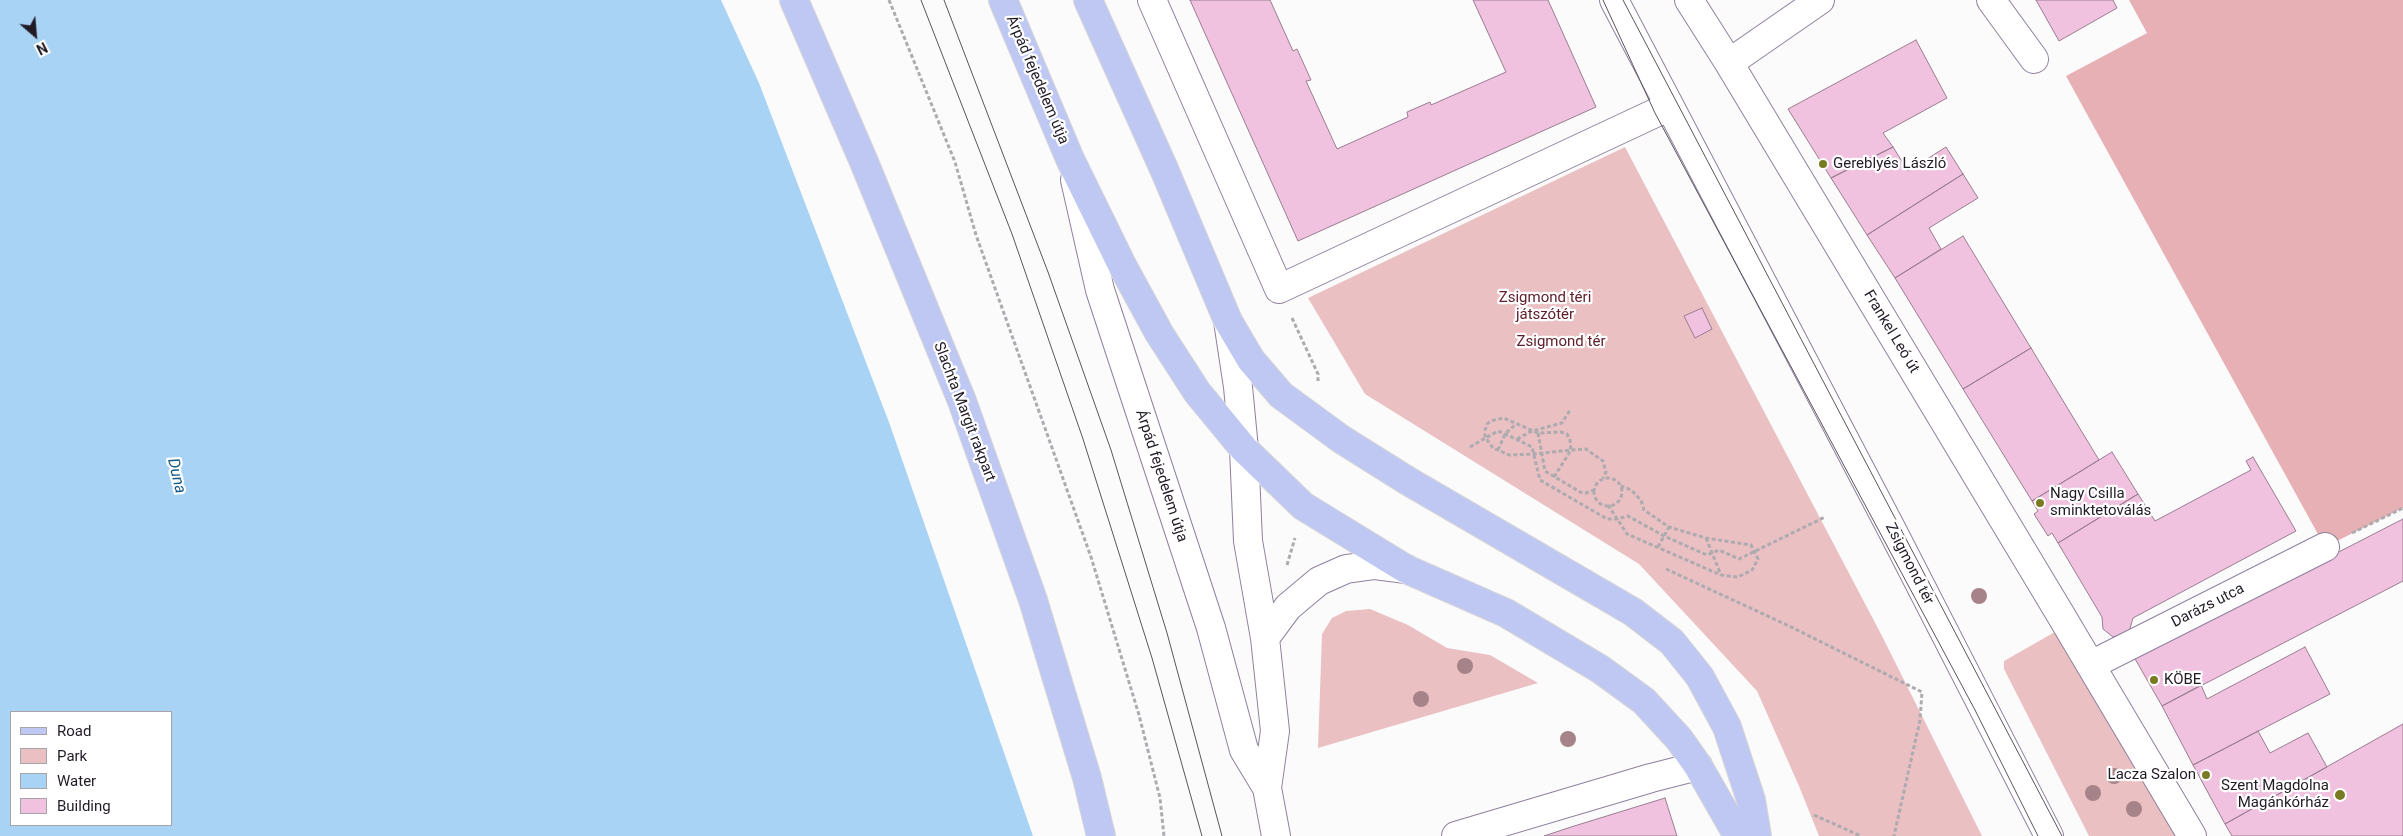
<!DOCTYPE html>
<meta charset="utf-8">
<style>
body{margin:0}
#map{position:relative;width:2403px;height:836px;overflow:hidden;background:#fbfbfb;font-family:Roboto,sans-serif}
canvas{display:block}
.legend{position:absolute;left:10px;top:711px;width:162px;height:115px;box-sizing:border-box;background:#fff;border:1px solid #a6a4a8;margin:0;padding:6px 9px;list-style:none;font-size:15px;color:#211b26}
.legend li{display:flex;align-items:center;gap:10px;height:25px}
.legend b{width:25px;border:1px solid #a6a4a8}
.north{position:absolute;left:10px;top:10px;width:50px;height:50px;-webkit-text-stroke:4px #fff;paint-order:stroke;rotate:153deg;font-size:14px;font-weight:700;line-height:20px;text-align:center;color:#211b26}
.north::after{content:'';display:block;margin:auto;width:18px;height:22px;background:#211b26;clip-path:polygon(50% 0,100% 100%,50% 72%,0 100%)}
</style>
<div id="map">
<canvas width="2403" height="836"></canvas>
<ul class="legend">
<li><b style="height:6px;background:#bfc8f2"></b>Road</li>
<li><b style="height:14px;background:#eac0c3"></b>Park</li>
<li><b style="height:14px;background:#a9d3f5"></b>Water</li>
<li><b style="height:14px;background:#f0c2df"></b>Building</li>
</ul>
<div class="north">N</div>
</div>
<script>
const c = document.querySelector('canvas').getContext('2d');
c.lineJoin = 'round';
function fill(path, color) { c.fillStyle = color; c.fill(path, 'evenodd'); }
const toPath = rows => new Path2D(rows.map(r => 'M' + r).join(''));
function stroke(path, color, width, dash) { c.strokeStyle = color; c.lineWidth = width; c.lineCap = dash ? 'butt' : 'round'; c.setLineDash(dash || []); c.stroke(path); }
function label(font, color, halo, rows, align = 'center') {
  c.font = font + ' Roboto,sans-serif'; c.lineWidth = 4.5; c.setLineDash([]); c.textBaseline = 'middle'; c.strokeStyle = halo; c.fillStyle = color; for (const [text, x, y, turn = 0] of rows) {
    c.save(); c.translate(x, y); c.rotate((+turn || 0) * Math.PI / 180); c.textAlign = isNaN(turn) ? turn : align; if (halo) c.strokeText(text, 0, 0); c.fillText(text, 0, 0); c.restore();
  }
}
fill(toPath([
 [1625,147,1882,636,1982,836,1819,836,1799,786,1757,691,1639,564,1365,394,1308,298],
 [1370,609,1408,625,1447,648,1490,655,1538,683,1318,748,1322,634,1332,618,1346,611],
 [2055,632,2178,836,2089,836,2004,669,2004,661]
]), '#eac0c3');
fill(toPath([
 [2129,0,2403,0,2403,508,2325,547,2066,76,2147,33]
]), '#e7b0b5');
fill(toPath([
 [0,0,721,0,759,83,890,425,1033,836,0,836],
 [11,712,171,712,171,825,11,825]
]), '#a9d3f5');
const building = toPath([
 [1190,0,1270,0,1293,51,1297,49,1311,80,1306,81,1337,149,1408,117,1407,112,1430,102,1431,105,1506,72,1473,0,1548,0,1596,107,1298,241,1190,0],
 [2036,0,2113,0,2117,8,2059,41,2036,0],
 [1916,40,1947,98,1883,133,1893,147,1831,178,1788,109,1916,40],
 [1893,147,1908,171,1946,147,1963,174,1867,235,1831,178,1893,147],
 [1963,174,1978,198,1929,228,1941,249,1895,278,1867,235,1963,174],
 [1963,236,2031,348,1963,389,1895,278,1963,236],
 [1702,308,1712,329,1695,338,1684,316,1702,308],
 [2031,348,2099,460,2032,501,1963,389,2031,348],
 [2112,452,2138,494,2058,543,2052,533,2048,536,2034,514,2038,511,2032,501,2112,452],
 [2253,457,2296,531,2133,618,2129,632,2113,637,2103,629,2102,617,2058,543,2138,494,2155,521,2251,470,2246,461,2253,457],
 [2403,519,2403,581,2162,706,2134,657,2403,519],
 [2305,647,2330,694,2193,765,2162,706,2201,685,2207,699,2305,647],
 [2403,724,2403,836,2232,836,2225,824,2403,724],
 [2258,731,2270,753,2308,733,2327,767,2225,824,2193,765,2258,731],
 [1665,798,1677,836,1544,836,1571,827,1665,798]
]);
fill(building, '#f0c2df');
stroke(building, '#9a7d90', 1);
const minor = toPath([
 [1152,0,1279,289,1668,107],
 [1614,0,1892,530,2049,836],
 [1689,0,1729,63,2062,617,2192,836],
 [1991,0,2034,59],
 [1729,63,1820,0],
 [1075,180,1100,290,1211,628,1244,750,1267,788],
 [1228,321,1238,387,1244,449,1248,541,1265,638,1275,731,1267,788,1276,836],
 [1265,638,1288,607,1319,581,1346,569,1375,565,1406,569],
 [2091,665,2325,547],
 [1456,836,1651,778,1698,766]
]);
const major = toPath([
 [794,0,864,162,962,401,1033,600,1087,778,1101,836],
 [1003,0,1070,159,1123,267,1159,333,1197,392,1244,449,1303,506,1406,569,1506,613,1600,669,1644,701,1679,739,1698,766,1738,836],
 [1088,0,1164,169,1228,321,1251,360,1281,395,1341,439,1408,481,1633,612,1672,642,1700,677,1727,727,1751,800,1757,836]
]);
stroke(minor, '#8f819d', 30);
stroke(major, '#d7d6d8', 30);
stroke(toPath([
 [889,0,955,162,976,235,1091,557,1139,715,1160,798,1164,836],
 [1292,318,1318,374,1318,381],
 [1538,433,1545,471,1580,492,1586,493,1594,490],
 [1517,439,1532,431,1562,423,1570,410],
 [1470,447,1498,431,1516,439,1532,447,1540,480,1607,519,1617,519,1628,516,1664,536,1707,555,1719,550,1739,559,1825,517],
 [1498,450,1505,434,1516,424],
 [1554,477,1571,450,1570,440,1567,434,1561,432,1538,433,1504,418,1494,420,1488,423,1485,430,1485,437,1493,448,1509,455,1534,454,1571,450,1586,449,1603,461,1606,472,1603,478],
 '1594 492a14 14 0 1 1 28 0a14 14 0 1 1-28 0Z',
 [1608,505,1627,534,1721,575,1738,577,1752,570,1758,559,1751,545,1706,538,1669,527,1644,510,1641,500,1631,490,1621,486],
 [2352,533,2403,508],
 [1706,538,1721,575],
 [1658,547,1669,527],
 [1287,565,1295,538],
 [1666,569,1787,625,1922,692,1920,720,1894,836],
 [1814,815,1861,836]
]), '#adabaf', 3, [4, 2.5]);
stroke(minor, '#fff', 28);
stroke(major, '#bfc8f2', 28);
stroke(toPath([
 [921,0,1012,234,1083,439,1152,658,1202,836],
 [944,0,1048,272,1111,450,1167,633,1222,836],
 [1603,0,1655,113,1975,710,2038,836],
 [1623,0,2062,836]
]), '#59555d', 1);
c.fillStyle = '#a68389';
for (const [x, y] of [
 [1979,596],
 [1465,666],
 [1421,699],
 [1568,739],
 [2114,776],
 [2093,793],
 [2134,809]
]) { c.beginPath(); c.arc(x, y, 8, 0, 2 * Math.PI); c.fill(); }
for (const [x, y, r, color] of [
 [1823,164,5,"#797b23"],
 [2040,503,5,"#797b23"],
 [2154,680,5,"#797b23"],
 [2206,775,5,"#797b23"],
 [2340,795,6,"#797b23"]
]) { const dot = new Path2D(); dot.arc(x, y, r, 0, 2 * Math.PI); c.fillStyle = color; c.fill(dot); stroke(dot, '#fff', 2); }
label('15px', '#211b26', '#fff', [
 ["Árpád fejedelem útja",1037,80,67],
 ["Frankel Leó út",1891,332,59],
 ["Slachta Margit rakpart",964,412,69],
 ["Árpád fejedelem útja",1161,476,72],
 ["Zsigmond tér",1909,564,63],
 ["Darázs utca",2208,606,-27]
]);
label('15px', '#211b26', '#fff', [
 ["Gereblyés László",1833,164],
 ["Nagy Csilla",2050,494],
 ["sminktetoválás",2050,511],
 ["KÖBE",2164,680],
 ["Lacza Szalon",2196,775,"right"],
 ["Szent Magdolna",2329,786,"right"],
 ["Magánkórház",2329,803,"right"]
], 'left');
label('15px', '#61202c', '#fff', [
 ["Zsigmond téri",1545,298],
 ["játszótér",1545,315],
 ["Zsigmond tér",1561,342]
]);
label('italic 16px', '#1a5c87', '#fff', [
 ["Duna",176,476,77]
]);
</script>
